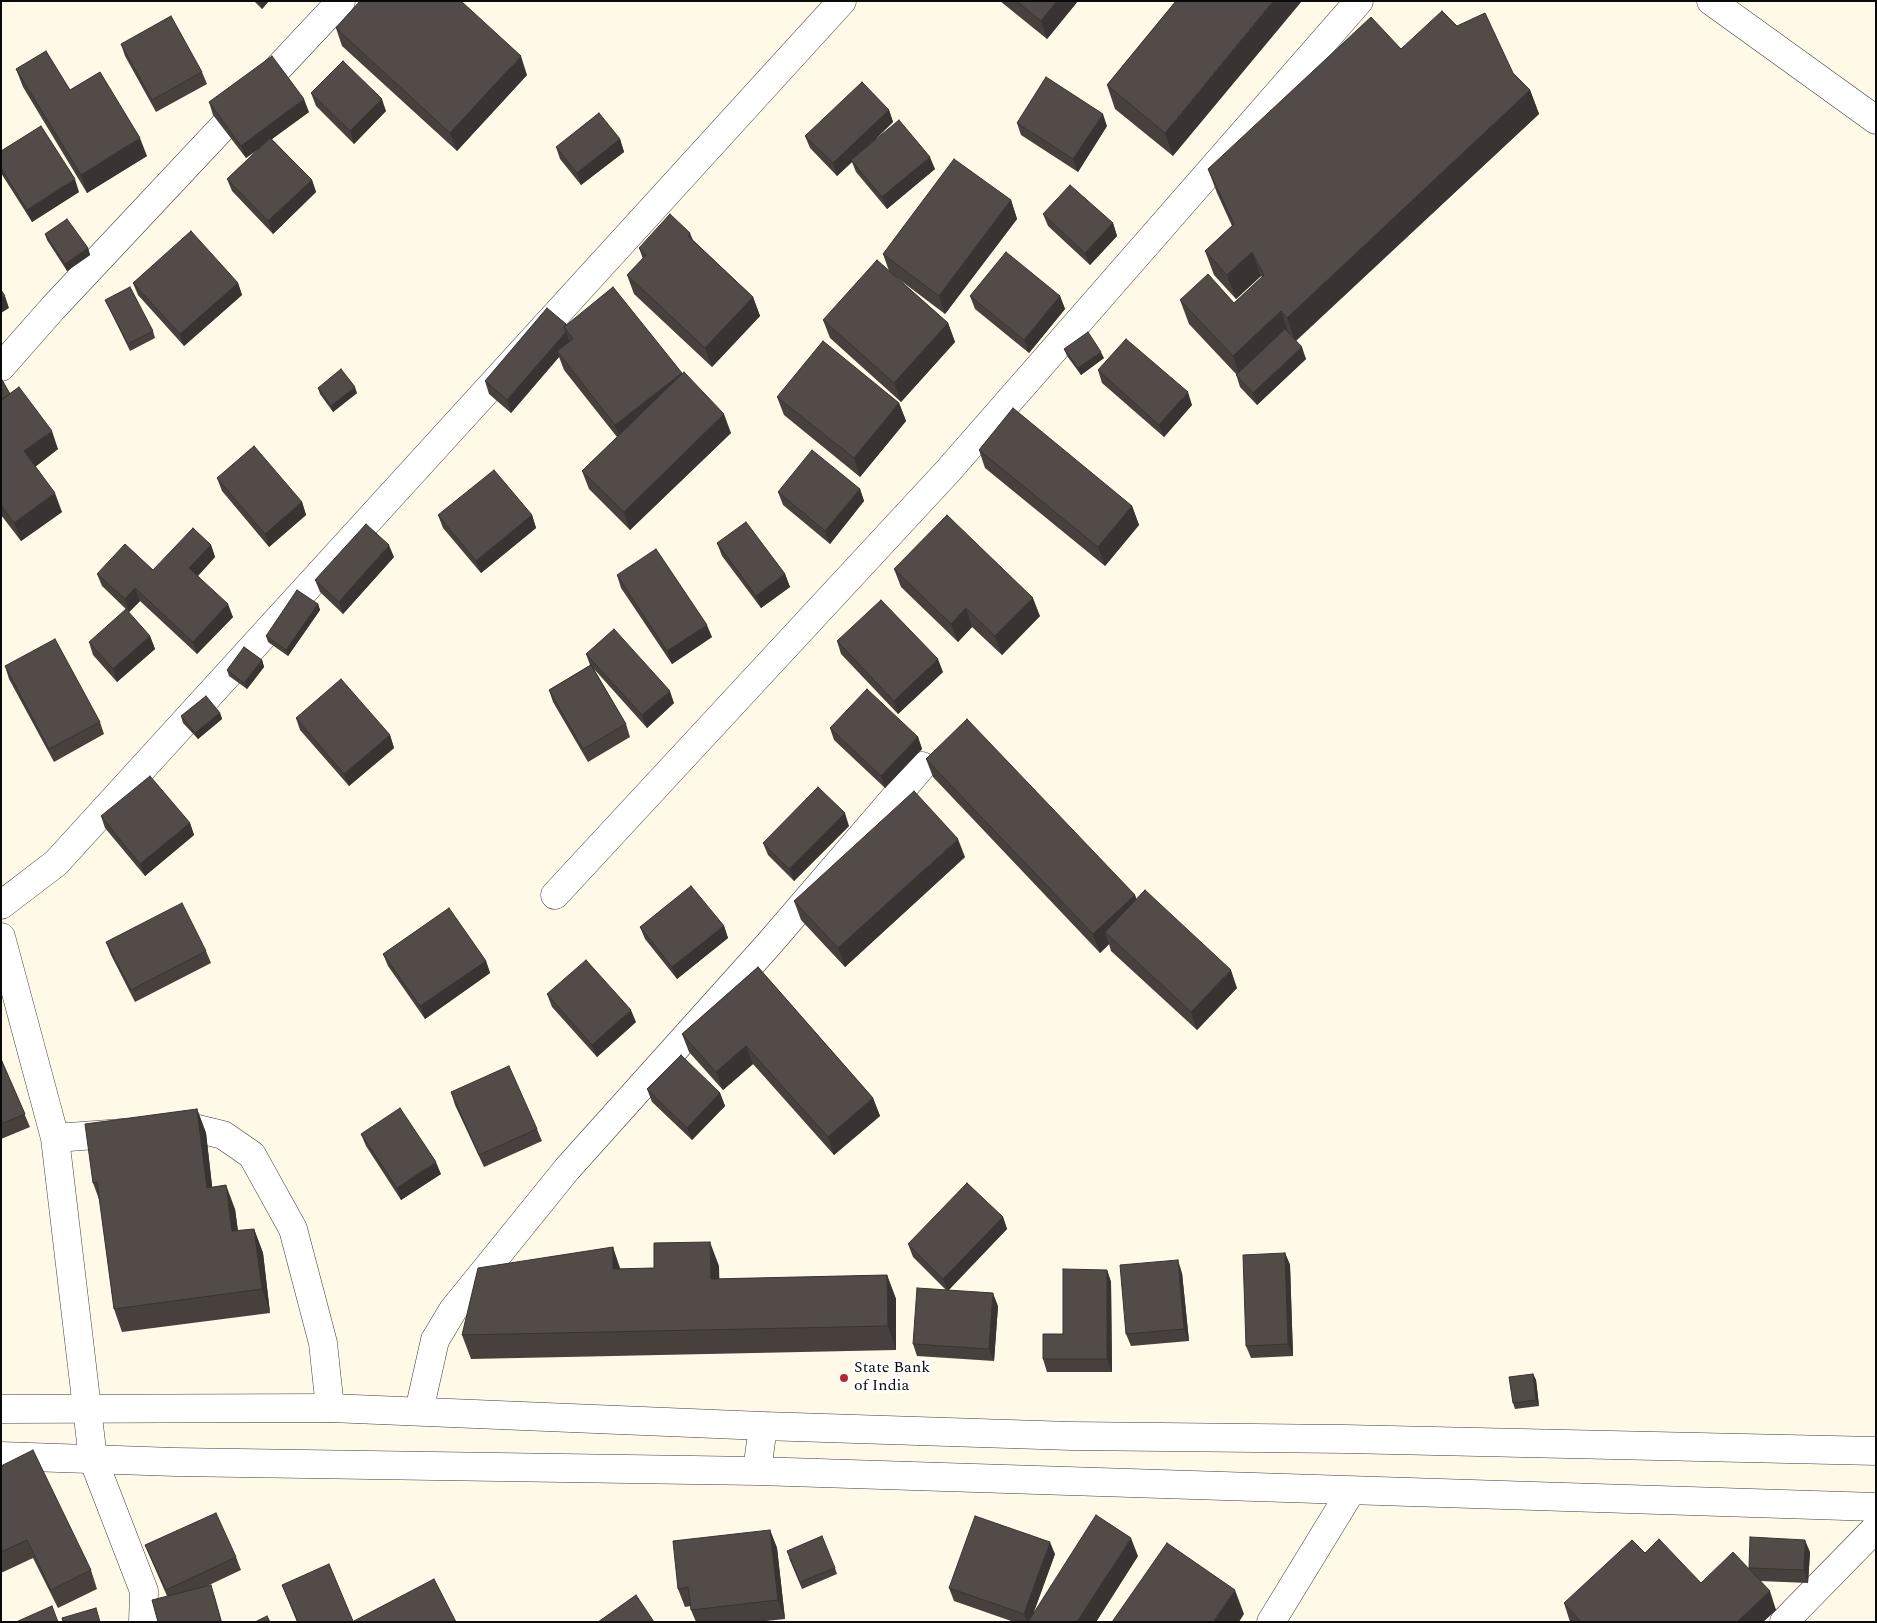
<!DOCTYPE html>
<style>
body{margin:0}
#map{position:relative;width:1877px;height:1623px;overflow:hidden;background:#fff9e7;font-family:Spectral,serif}
canvas{display:block}
.frame{position:absolute;inset:0;border:2px solid #0a0a0a;pointer-events:none}
</style>
<div id="map">
<canvas width="1877" height="1623"></canvas>
<div class="frame"></div>
</div>
<script>
const c = document.querySelector('canvas').getContext('2d');
c.lineJoin = 'round';
const toPath = rows => new Path2D(rows.map(r => 'M' + r).join(''));
function stroke(path, color, width, dash) { c.strokeStyle = color; c.lineWidth = width; c.lineCap = dash ? 'butt' : 'round'; c.setLineDash(dash || []); c.stroke(path); }
function fill(path, color) { c.fillStyle = color; c.fill(path, 'evenodd'); }
function label(font, color, halo, rows, align = 'center') {
  c.font = font + ' Spectral,serif'; c.lineWidth = 5; c.setLineDash([]); c.textBaseline = 'middle'; c.strokeStyle = halo; c.fillStyle = color; for (const [text, x, y, turn = 0] of rows) {
    c.save(); c.translate(x, y); c.rotate((+turn || 0) * Math.PI / 180); c.textAlign = isNaN(turn) ? turn : align; if (halo) c.strokeText(text, 0, 0); c.fillText(text, 0, 0); c.restore();
  }
}
const minor = toPath([
 [1,367,53,308,341,1],
 [555,895,948,471,1359,1],
 [1,905,56,863,842,1],
 [1,937,55,1138,93,1459,144,1591,143,1622],
 [168,1128,186,1126,223,1135,252,1155,293,1229,323,1343,330,1408],
 [55,1138,123,1133],
 [419,1411,435,1340,453,1310,567,1169,769,944,922,766],
 [1271,1622,1351,1491],
 [1784,1622,1876,1528]
]);
const tertiary = toPath([
 [1711,1,1876,120],
 [1,1409,330,1408,763,1426,1071,1436,1345,1439,1876,1451],
 [1,1456,175,1462,757,1471,1876,1507],
 [757,1471,763,1426]
]);
stroke(minor, '#3d3d3d', 29);
stroke(tertiary, '#3d3d3d', 29);
stroke(minor, '#fff', 28);
stroke(tertiary, '#fff', 28);
fill(toPath([
 [254,1,269,1,262,9],
 [1000,1,1078,1,1047,39],
 [1176,1,1173,156,1115,109,1107,85],
 [1457,26,1513,73,1530,90,1539,114,1296,341,1306,359,1257,405,1240,387,1236,374,1189,324,1180,300,1234,303,1262,277,1261,276,1236,299,1214,275,1205,251,1232,226,1217,193,1208,169,1401,49],
 [336,28,527,75,457,151,342,46],
 [121,44,202,72,207,84,156,112,125,56],
 [16,69,70,90,147,156,87,193,23,87],
 [311,93,386,111,354,144,316,106],
 [209,102,309,112,272,139,312,180,316,192,273,234,232,191,227,179,260,148,246,158,213,115],
 [889,110,893,122,872,143,935,169,887,209,856,172,852,162,837,176,810,148,805,136],
 [1017,123,1107,126,1078,172,1021,135],
 [620,139,624,152,581,185,560,159,556,147],
 [1,151,79,192,32,222,1,173],
 [1011,200,1017,219,945,314,896,277,948,323,955,342,901,402,830,338,823,320,889,271,883,254],
 [1043,214,1113,223,1117,236,1090,265,1048,226],
 [690,233,693,240,753,297,760,316,712,367,634,294,627,275,643,259,639,248],
 [45,234,88,248,90,255,67,271,47,240],
 [133,283,238,283,242,295,184,346,138,295],
 [970,296,1060,296,1065,309,1029,353,975,309],
 [105,300,153,331,155,338,130,351,108,306],
 [566,324,682,373,731,433,630,530,589,489,582,471,617,437,564,370,559,357,511,413,489,394,485,381],
 [1064,349,1104,358,1081,375,1067,356],
 [1098,370,1192,405,1164,437,1102,383],
 [1,378,10,394,58,449,35,467,62,512,21,541,1,515],
 [318,388,357,393,333,412,320,394],
 [777,397,899,403,906,421,860,477,784,415],
 [979,450,1132,506,1139,525,1105,566,985,468],
 [217,478,302,502,306,515,269,547,222,491],
 [860,489,864,501,830,544,783,505,778,492],
 [438,515,532,515,536,528,481,573,443,528],
 [717,543,785,574,790,587,761,608,722,556],
 [211,545,215,557,198,576,233,617,197,654,140,601,129,612,102,586,97,574,153,570],
 [394,557,343,614,320,592,315,580],
 [894,569,1040,616,1002,655,972,627,958,642,901,587],
 [617,575,712,637,672,664,621,588],
 [318,604,320,610,288,656,268,642,266,636],
 [150,636,155,649,117,682,93,655,89,642],
 [837,641,943,672,898,714,841,654],
 [586,654,674,703,647,728,594,669,626,724,630,737,588,762,553,702,549,690,590,665],
 [262,660,264,667,247,689,229,676,227,670],
 [5,666,100,722,104,734,54,762,9,679],
 [220,713,222,719,198,739,183,723,181,716],
 [296,718,390,735,394,748,349,786,300,730],
 [830,728,918,737,922,749,885,788,834,740],
 [926,759,1135,895,1136,899,1237,988,1197,1030,1111,951,1109,944,1100,953,933,777],
 [101,816,190,823,194,835,145,876,105,828],
 [849,826,794,881,768,855,763,843],
 [965,857,845,967,801,920,794,901],
 [724,926,728,938,677,979,645,939,640,927],
 [106,942,206,951,211,963,135,1002,111,955],
 [383,954,486,961,490,973,425,1019,388,966],
 [758,967,873,1098,880,1116,834,1155,753,1064,723,1090,689,1052,682,1034],
 [547,994,636,1022,597,1057,552,1007],
 [1,1059,30,1127,1,1139],
 [647,1089,720,1093,725,1106,692,1140,652,1102],
 [451,1092,537,1129,542,1141,484,1167,455,1105],
 [197,1109,206,1133,212,1187,235,1209,238,1231,254,1229,263,1253,270,1313,122,1332,114,1309,100,1202,93,1183],
 [361,1134,441,1174,401,1200,366,1146],
 [1003,1217,1007,1229,948,1290,998,1306,994,1361,917,1356,913,1344,946,1290,913,1257,908,1244],
 [1285,1253,1290,1265,1293,1356,1251,1358,1246,1346],
 [719,1266,719,1279,887,1275,896,1299,896,1350,471,1359,462,1335,620,1269],
 [1107,1270,1111,1282,1112,1372,1047,1372,1043,1359,1063,1334],
 [1182,1273,1189,1341,1131,1346,1126,1334],
 [1533,1374,1536,1380,1539,1406,1515,1409,1513,1403],
 [1,1466,91,1570,97,1589,58,1608,33,1558,1,1573],
 [770,1530,777,1548,785,1619,757,1622,696,1622,691,1610,691,1606,685,1607,678,1589],
 [145,1545,236,1557,241,1570,207,1586,215,1597,167,1596,150,1557],
 [1810,1552,1808,1583,1760,1581,1776,1610,1763,1622,1570,1622,1564,1603,1645,1553,1701,1583,1749,1570,1749,1568],
 [1055,1554,1034,1612,1138,1556,1096,1622,1014,1622,954,1601,949,1588],
 [789,1558,835,1568,837,1574,802,1589],
 [282,1585,353,1621,456,1622,297,1622]
]), '#47403d');
fill(toPath([
 [259,1,269,1,262,9],
 [1057,1,1078,1,1047,39,1041,21],
 [1273,1,1302,1,1173,156,1165,133],
 [521,56,527,75,457,151,450,133],
 [1530,90,1539,114,1295,341,1287,318],
 [304,99,309,112,246,158,241,146],
 [382,99,386,111,354,144,350,131],
 [889,110,893,122,852,161,851,160,852,162,837,176,833,163],
 [1103,114,1107,126,1078,172,1073,159],
 [140,138,147,156,87,193,81,175],
 [620,139,624,152,581,185,577,173],
 [930,157,935,169,887,209,882,197],
 [75,179,79,192,32,222,27,210],
 [312,180,316,192,273,234,268,221],
 [1011,200,1017,219,945,314,939,296],
 [1113,223,1117,236,1090,265,1085,253],
 [88,248,90,255,67,271,65,264],
 [1252,252,1261,276,1236,299,1227,275],
 [238,283,242,295,184,346,180,334],
 [5,296,9,308,1,313,1,298],
 [1060,296,1065,309,1029,353,1024,340],
 [753,297,760,316,712,367,705,348],
 [1281,311,1289,335,1241,380,1233,356],
 [948,323,955,342,901,402,894,383],
 [566,332,570,344,557,351,559,357,511,413,507,400],
 [1302,347,1306,359,1257,405,1253,393],
 [1101,352,1104,358,1081,375,1078,368],
 [682,373,688,391,622,443,615,425],
 [355,387,357,393,333,412,331,406],
 [1188,392,1192,405,1164,437,1159,425],
 [899,403,906,421,860,477,854,458],
 [724,414,731,433,630,530,624,512],
 [52,431,58,449,31,470,24,451],
 [860,489,864,501,830,544,825,531],
 [55,493,62,512,21,541,14,523],
 [302,502,306,515,269,547,265,534],
 [1132,506,1139,525,1105,566,1098,547],
 [532,515,536,528,481,573,476,561],
 [211,545,215,557,194,580,189,568],
 [389,545,394,557,343,614,339,602],
 [785,574,790,587,761,608,756,596],
 [135,588,140,601,129,612,125,599],
 [1033,598,1040,616,1002,655,995,636],
 [228,604,233,617,197,654,193,642],
 [318,604,320,610,288,656,286,650],
 [966,608,972,627,958,642,951,624],
 [707,625,712,637,672,664,667,651],
 [150,636,155,649,117,682,113,669],
 [938,659,943,672,898,714,894,701],
 [262,660,264,667,247,689,244,683],
 [670,691,674,703,647,728,642,715],
 [220,713,222,719,198,739,195,733],
 [390,735,394,748,349,786,344,774],
 [918,737,922,749,885,788,881,776],
 [845,813,849,826,794,881,789,869],
 [190,823,194,835,145,876,140,864],
 [958,839,965,857,845,967,838,948],
 [1135,895,1142,914,1105,932,1109,944,1100,953,1093,934],
 [724,926,728,938,677,979,672,967],
 [486,961,490,973,425,1019,420,1006],
 [1231,970,1237,988,1197,1030,1191,1012],
 [631,1010,636,1022,597,1057,592,1045],
 [746,1046,753,1064,723,1090,716,1072],
 [720,1093,725,1106,692,1140,687,1128],
 [873,1098,880,1116,834,1155,828,1137],
 [197,1109,206,1133,215,1211,207,1188],
 [436,1162,441,1174,401,1200,397,1188],
 [226,1185,235,1209,241,1255,232,1231],
 [1003,1217,1007,1229,948,1291,943,1279],
 [254,1229,263,1253,270,1313,262,1289],
 [710,1242,719,1266,720,1303,711,1279],
 [613,1247,621,1271,613,1269],
 [1285,1253,1290,1265,1293,1356,1288,1344],
 [1178,1260,1182,1273,1189,1341,1184,1329],
 [1107,1270,1111,1282,1112,1372,1107,1359],
 [887,1275,896,1299,896,1350,888,1326],
 [993,1293,998,1306,994,1361,989,1349],
 [1533,1374,1536,1380,1539,1406,1536,1400],
 [770,1530,777,1548,785,1619,778,1600],
 [1131,1538,1138,1556,1096,1622,1077,1622],
 [1805,1540,1810,1552,1808,1583,1804,1570],
 [1050,1542,1055,1554,1030,1622,1027,1622,1024,1614],
 [211,1585,215,1597,222,1622,221,1622],
 [1235,1590,1244,1614,1239,1622,1213,1622],
 [1770,1591,1776,1610,1763,1622,1737,1622]
]), '#393432');
const building = toPath([
 [360,1,461,1,521,56,450,133,336,28,360,1],
 [1016,1,1057,1,1041,21,1016,1],
 [1176,1,1273,1,1165,133,1107,85,1176,1],
 [1442,11,1457,26,1485,13,1513,73,1530,90,1287,318,1281,311,1233,356,1180,300,1208,274,1234,303,1264,275,1252,252,1227,275,1205,251,1234,224,1208,169,1371,17,1401,49,1442,11],
 [171,16,202,72,152,100,121,44,171,16],
 [46,51,70,90,100,72,140,138,81,175,16,69,46,51],
 [272,56,304,99,241,146,209,102,272,56],
 [343,61,382,99,350,131,311,93,343,61],
 [1046,77,1103,114,1073,159,1017,123,1046,77],
 [862,82,889,110,833,163,805,136,862,82],
 [599,113,620,139,577,173,556,147,599,113],
 [899,120,930,157,882,197,851,160,899,120],
 [41,126,75,179,27,210,1,168,1,151,41,126],
 [270,138,312,180,268,221,227,179,270,138],
 [954,159,1011,200,939,296,883,254,954,159],
 [1070,185,1113,223,1085,253,1043,214,1070,185],
 [670,214,690,233,688,236,753,297,705,348,627,275,646,255,639,248,670,214],
 [67,219,88,248,65,264,45,234,67,219],
 [191,231,238,283,180,334,133,283,191,231],
 [1006,252,1060,296,1024,340,970,296,1006,252],
 [877,260,948,323,894,383,823,320,877,260],
 [130,287,153,331,128,344,105,300,130,287],
 [613,287,682,373,615,425,557,351,573,339,564,327,613,287],
 [1,290,5,296,1,298,1,290],
 [547,308,566,324,564,327,566,332,507,400,485,381,547,308],
 [1285,329,1302,347,1253,393,1236,375,1285,329],
 [1088,332,1101,352,1078,368,1064,349,1088,332],
 [1126,339,1188,392,1159,425,1098,370,1126,339],
 [823,341,899,403,854,458,777,397,823,341],
 [341,369,355,387,331,406,318,388,341,369],
 [684,372,724,414,624,512,582,471,684,372],
 [1,378,10,394,1,400,1,378],
 [19,387,52,431,24,451,55,493,14,523,1,505,1,400,19,387],
 [1013,408,1132,506,1098,547,979,450,1013,408],
 [254,446,302,502,265,534,217,478,254,446],
 [812,450,860,489,825,531,778,492,812,450],
 [494,470,532,515,476,561,438,515,494,470],
 [947,515,1033,598,995,636,966,608,951,624,894,569,947,515],
 [746,522,785,574,756,596,717,543,746,522],
 [366,524,389,545,339,602,315,580,366,524],
 [193,528,211,545,189,568,228,604,193,642,135,588,125,599,97,574,125,544,153,570,193,528],
 [656,549,707,625,667,651,617,575,656,549],
 [297,590,318,604,286,650,266,636,297,590],
 [881,600,938,659,894,701,837,641,881,600],
 [126,609,150,636,113,669,89,642,126,609],
 [614,629,670,691,642,715,586,654,614,629],
 [55,639,100,722,49,749,5,666,55,639],
 [244,647,262,660,244,683,227,670,244,647],
 [591,665,626,724,583,749,549,690,591,665],
 [341,679,390,735,344,774,296,718,341,679],
 [867,689,918,737,881,776,830,728,867,689],
 [206,696,220,713,195,733,181,716,206,696],
 [967,719,1135,895,1093,934,926,759,967,719],
 [150,776,190,823,140,864,101,816,150,776],
 [818,787,845,813,789,869,763,843,818,787],
 [914,791,958,839,838,948,794,901,914,791],
 [691,886,724,926,672,967,640,927,691,886],
 [1145,890,1231,970,1191,1012,1105,932,1145,890],
 [182,903,206,951,131,990,106,942,182,903],
 [449,908,486,961,420,1006,383,954,449,908],
 [586,960,631,1010,592,1045,547,994,586,960],
 [758,967,873,1098,828,1137,746,1046,716,1072,682,1034,758,967],
 [681,1055,720,1093,687,1128,647,1089,681,1055],
 [1,1059,25,1114,1,1124,1,1059],
 [509,1066,537,1129,479,1155,451,1092,509,1066],
 [400,1108,436,1162,397,1188,361,1134,400,1108],
 [197,1109,207,1188,226,1185,232,1231,254,1229,262,1289,114,1309,97,1182,93,1183,85,1124,197,1109],
 [967,1183,1003,1217,943,1279,908,1244,967,1183],
 [710,1242,711,1279,887,1275,888,1326,462,1335,478,1268,613,1247,613,1269,654,1268,654,1243,710,1242],
 [1285,1253,1288,1344,1246,1346,1243,1255,1285,1253],
 [1178,1260,1184,1329,1126,1334,1120,1265,1178,1260],
 [1063,1269,1107,1270,1107,1359,1043,1359,1043,1334,1063,1334,1063,1269],
 [917,1288,993,1293,989,1349,913,1344,917,1288],
 [1533,1374,1536,1400,1513,1403,1509,1377,1533,1374],
 [33,1450,91,1570,51,1590,27,1540,1,1552,1,1466,33,1450],
 [216,1513,236,1557,166,1590,145,1545,216,1513],
 [1096,1515,1131,1538,1077,1622,1028,1622,1096,1515],
 [975,1516,1050,1542,1024,1614,949,1588,975,1516],
 [770,1530,778,1600,691,1610,688,1587,678,1589,673,1541,770,1530],
 [822,1536,835,1568,800,1582,787,1551,822,1536],
 [1750,1537,1805,1540,1804,1570,1749,1568,1750,1537],
 [1659,1539,1701,1583,1733,1552,1770,1591,1737,1622,1581,1622,1564,1603,1632,1540,1645,1553,1659,1539],
 [1167,1543,1235,1590,1213,1622,1112,1622,1167,1543],
 [329,1564,353,1621,352,1622,298,1622,282,1585,329,1564],
 [434,1579,456,1622,352,1622,434,1579],
 [211,1585,221,1622,158,1622,152,1600,211,1585],
 [636,1595,654,1622,598,1622,636,1595],
 [52,1606,58,1622,16,1622,52,1606],
 [96,1608,100,1622,63,1622,62,1618,96,1608],
 [267,1616,270,1622,255,1622,267,1616]
]);
fill(building, '#524b47');
stroke(building, '#393432', 1);
for (const [x, y, r, color] of [
 [844,1378,5,"#b72534"]
]) { const dot = new Path2D(); dot.arc(x, y, r, 0, 2 * Math.PI); c.fillStyle = color; c.fill(dot); stroke(dot, '#fff', 2); }
label('16px', '#0a0a0a', '#fff', [
 ["State Bank",854,1369],
 ["of India",854,1387]
], 'left');
</script>
